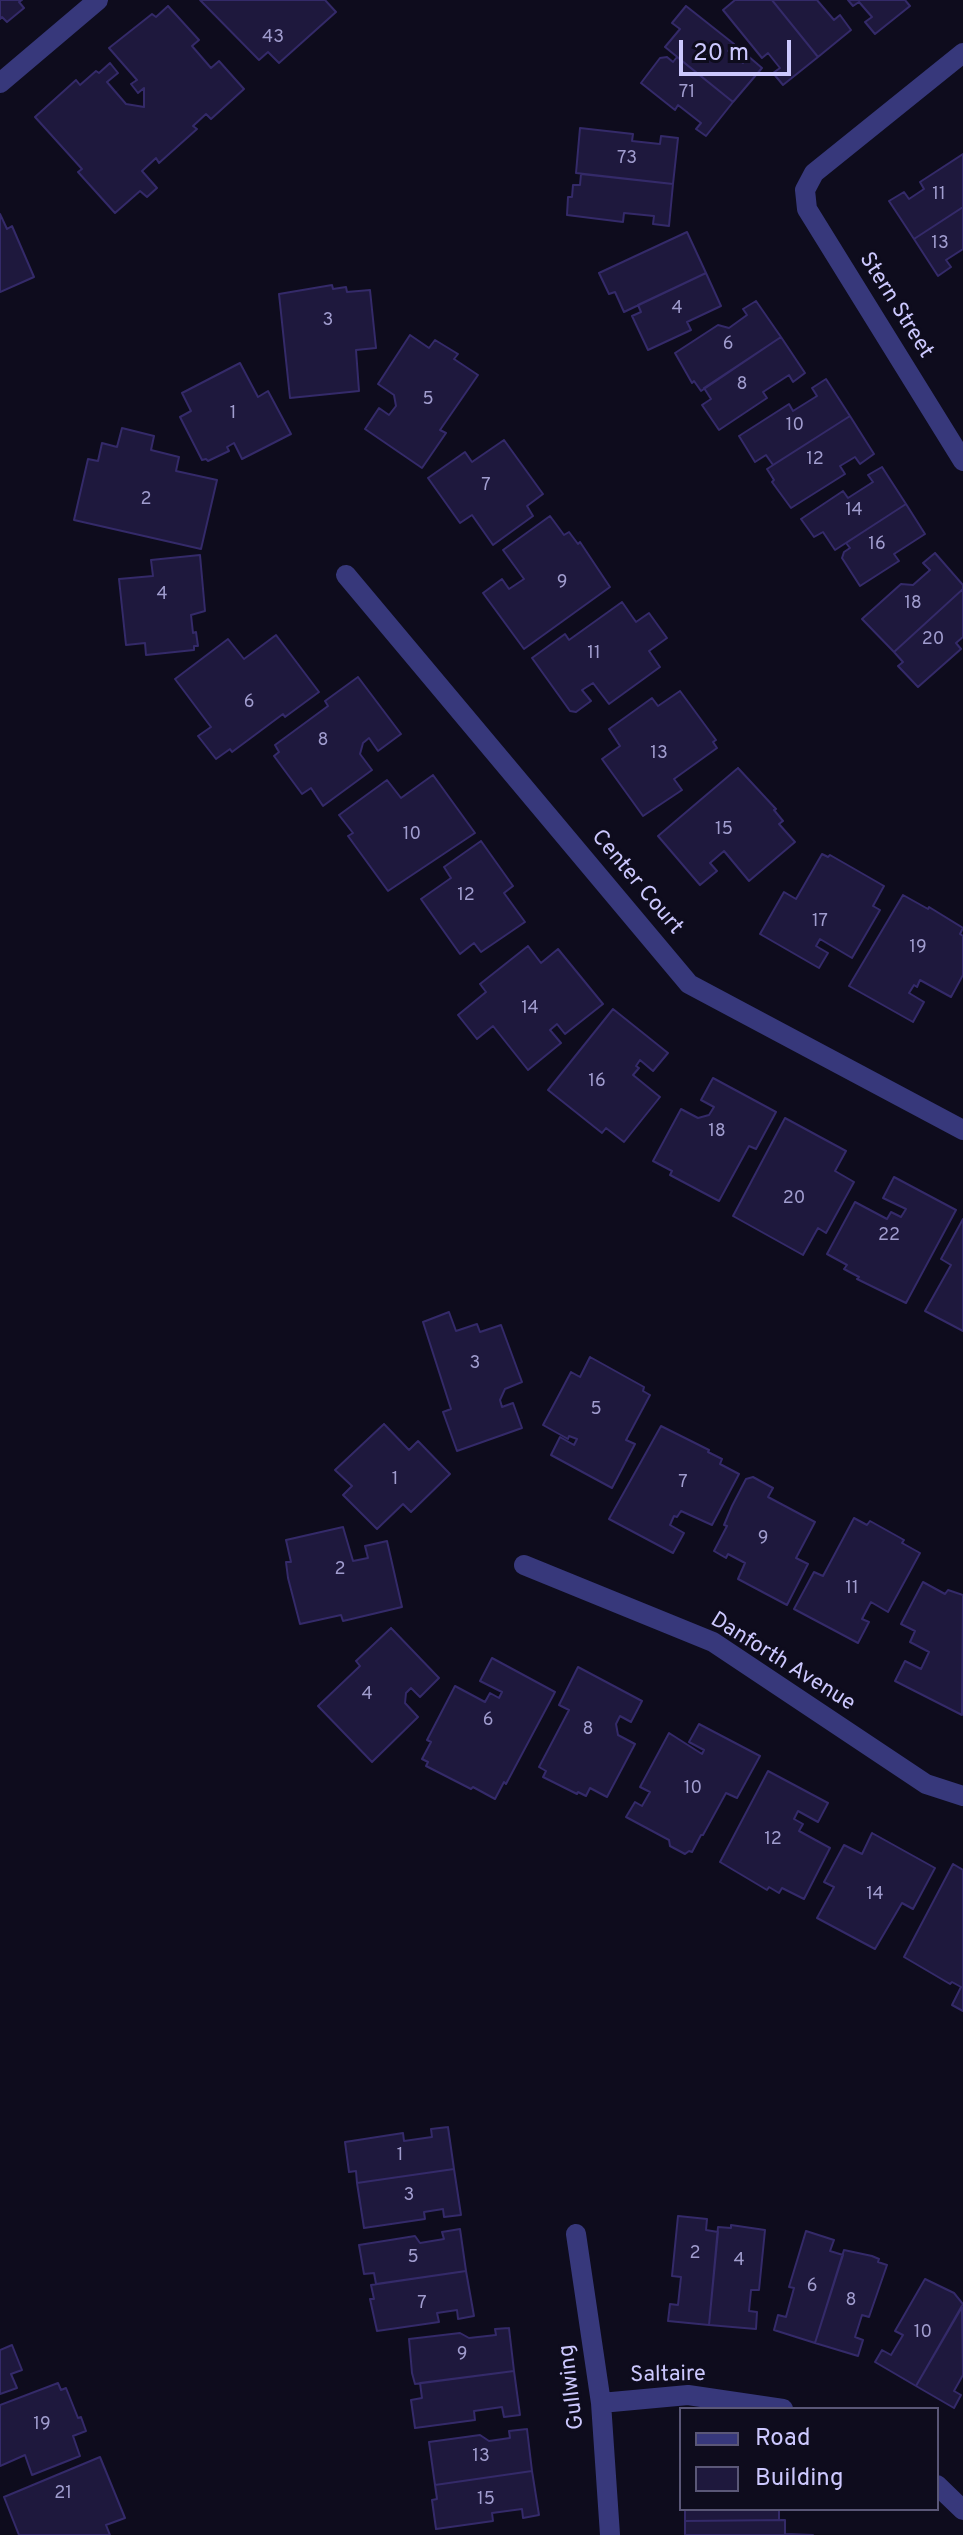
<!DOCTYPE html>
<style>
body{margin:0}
#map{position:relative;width:963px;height:2535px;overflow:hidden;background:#0e0c1d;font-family:Overpass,sans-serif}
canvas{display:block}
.legend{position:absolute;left:679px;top:2407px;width:260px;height:104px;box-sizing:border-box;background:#0e0c1d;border:2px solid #5a5777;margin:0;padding:10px 14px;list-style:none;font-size:24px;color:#ccc8fe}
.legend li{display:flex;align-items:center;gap:16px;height:40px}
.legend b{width:40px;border:2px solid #5a5777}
.scale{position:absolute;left:679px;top:40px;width:112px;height:36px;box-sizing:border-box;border:4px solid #ccc8fe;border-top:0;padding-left:10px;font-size:24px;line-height:28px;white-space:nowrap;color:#ccc8fe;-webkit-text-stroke:6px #0e0c1d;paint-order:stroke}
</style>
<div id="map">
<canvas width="963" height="2535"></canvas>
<ul class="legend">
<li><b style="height:10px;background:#37387b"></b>Road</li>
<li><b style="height:22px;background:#1e183d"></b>Building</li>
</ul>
<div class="scale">20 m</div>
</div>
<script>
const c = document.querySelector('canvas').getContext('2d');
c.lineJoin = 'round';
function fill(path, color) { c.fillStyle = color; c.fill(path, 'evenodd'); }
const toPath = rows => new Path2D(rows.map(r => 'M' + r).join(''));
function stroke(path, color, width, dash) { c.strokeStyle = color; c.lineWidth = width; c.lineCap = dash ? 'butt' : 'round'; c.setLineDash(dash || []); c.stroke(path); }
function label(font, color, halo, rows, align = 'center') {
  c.font = font + ' Overpass,sans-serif'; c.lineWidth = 6; c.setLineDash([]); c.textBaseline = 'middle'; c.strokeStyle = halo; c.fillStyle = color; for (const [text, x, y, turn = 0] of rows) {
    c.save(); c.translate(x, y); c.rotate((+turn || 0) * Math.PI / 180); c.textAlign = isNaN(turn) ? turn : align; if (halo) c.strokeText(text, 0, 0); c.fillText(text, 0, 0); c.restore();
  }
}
const building = toPath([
 [0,0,22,0,19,2,24,8,7,22,2,17,0,19,0,0],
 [200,0,325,0,336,12,279,63,268,52,259,60,200,0],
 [735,0,772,0,818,57,783,85,773,73,780,68,768,53,762,58,723,10,735,0],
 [772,0,817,0,834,20,840,15,851,30,818,57,772,0],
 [848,0,905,0,910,6,875,34,865,22,872,17,859,2,853,6,848,0],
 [168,6,199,40,192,46,211,68,219,61,244,89,211,119,206,114,193,126,197,129,159,163,156,158,142,171,157,188,147,197,140,191,115,213,78,172,82,169,35,117,76,80,80,85,96,71,99,73,110,63,118,73,107,82,126,104,144,107,144,88,138,93,131,84,137,80,109,48,152,14,156,17,168,6],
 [686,6,734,44,728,51,743,63,748,56,762,68,733,102,665,47,680,29,672,23,686,6],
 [667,57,673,62,677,57,733,102,706,136,696,129,701,123,678,105,675,110,641,83,660,58,667,57],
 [580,128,633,134,632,141,660,144,661,136,678,138,673,184,576,173,580,128],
 [963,154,963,207,914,239,889,201,904,192,909,199,924,189,920,182,963,154],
 [581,174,673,184,669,226,653,224,654,216,624,213,623,222,567,215,568,197,572,197,573,185,580,185,581,174],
 [963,207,963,249,946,260,951,267,938,276,914,239,963,207],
 [0,214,7,229,12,226,34,277,0,292,0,214],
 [687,232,706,273,624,312,615,292,609,294,599,273,687,232],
 [706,273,721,306,687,322,691,330,648,350,632,316,641,312,638,305,706,273],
 [332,285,333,289,346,287,347,292,370,290,376,348,356,350,359,391,290,398,279,294,332,285],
 [756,301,781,337,701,391,694,381,692,383,675,353,718,325,729,328,747,315,743,309,756,301],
 [410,335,429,348,435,340,458,354,454,359,478,375,440,430,446,433,422,468,365,429,379,408,389,415,396,406,394,395,378,384,410,335],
 [781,337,805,373,793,382,789,375,763,392,767,398,719,430,702,405,711,399,704,388,781,337],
 [240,363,258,397,268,391,291,434,242,459,234,443,227,447,229,451,208,461,206,459,202,460,180,417,191,411,182,393,240,363],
 [826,379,850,416,773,465,766,455,755,462,739,436,789,404,793,411,817,396,812,388,826,379],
 [850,416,874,454,860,464,855,457,840,466,845,474,791,508,772,482,774,480,767,469,850,416],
 [122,428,154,436,151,450,179,457,176,471,217,480,201,549,74,520,88,459,98,461,102,443,117,447,122,428],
 [504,440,543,494,527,506,533,516,493,545,472,515,460,523,428,478,465,452,472,462,504,440],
 [882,467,906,504,835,550,823,532,814,537,801,519,843,491,848,498,873,482,868,475,882,467],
 [906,504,925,534,894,554,899,561,860,586,842,558,844,552,850,548,846,543,906,504],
 [550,516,564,535,569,532,578,544,580,542,610,587,524,649,483,593,502,579,509,589,524,579,503,550,550,516],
 [935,553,963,585,963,589,894,652,862,619,901,584,913,585,930,570,923,563,935,553],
 [200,555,205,611,191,615,193,633,196,632,198,646,194,646,194,650,146,655,145,643,126,645,119,579,153,576,151,560,200,555],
 [963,589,963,637,956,643,961,649,918,687,898,666,903,662,894,652,963,589],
 [622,602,636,622,649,613,667,638,649,651,660,667,609,704,593,683,582,690,591,701,576,712,570,711,532,658,565,634,569,640,622,602],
 [276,635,319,692,285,717,283,714,232,752,230,749,216,759,198,736,211,727,175,679,228,639,244,659,276,635],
 [358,677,401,734,378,751,369,738,363,743,360,754,372,770,323,806,311,788,302,794,274,756,279,752,275,745,328,706,325,701,358,677],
 [680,691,716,740,713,742,717,748,674,779,682,790,643,816,602,759,620,746,609,729,652,698,658,706,680,691],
 [738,768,776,809,774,810,783,821,779,824,795,842,749,881,724,851,710,863,717,871,700,885,658,836,738,768],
 [433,775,475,833,388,891,348,836,353,833,339,815,387,780,401,798,433,775],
 [481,841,513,886,504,893,525,922,481,952,474,943,460,954,421,899,451,878,444,867,481,841],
 [822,854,828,857,830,855,884,886,873,906,880,910,852,958,820,939,816,946,828,953,819,968,760,934,784,892,796,899,822,854],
 [903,895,928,909,929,907,963,928,960,934,963,936,963,975,951,997,920,980,917,987,914,985,909,993,924,1002,913,1022,849,986,903,895],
 [528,946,541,963,558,949,603,1004,565,1034,557,1024,550,1030,561,1043,528,1070,493,1026,477,1039,458,1015,486,992,480,984,528,946],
 [613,1009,668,1053,653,1071,640,1060,636,1066,639,1068,633,1075,660,1097,624,1142,606,1128,602,1133,548,1090,613,1009],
 [713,1078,776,1112,756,1149,749,1146,719,1201,670,1175,672,1171,653,1161,681,1109,698,1118,709,1115,714,1107,701,1100,713,1078],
 [785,1118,846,1151,835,1171,854,1182,826,1233,818,1228,803,1255,733,1216,785,1118],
 [894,1177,956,1210,906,1303,857,1279,859,1277,844,1269,847,1265,827,1254,855,1202,887,1219,891,1212,901,1217,906,1209,883,1198,894,1177],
 [963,1219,963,1331,925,1311,951,1265,941,1259,963,1219],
 [449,1312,456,1331,477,1324,480,1332,501,1325,522,1382,505,1389,500,1400,502,1407,513,1403,522,1428,457,1451,443,1412,451,1409,423,1322,449,1312],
 [590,1357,644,1387,643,1391,650,1395,626,1440,635,1444,612,1488,551,1455,560,1437,574,1445,577,1439,569,1436,568,1439,543,1425,571,1372,580,1377,590,1357],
 [384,1424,409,1450,418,1441,450,1474,411,1512,403,1504,377,1529,343,1495,352,1486,335,1470,384,1424],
 [661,1426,709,1450,708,1452,722,1459,720,1464,739,1474,712,1525,681,1511,677,1517,674,1516,670,1525,684,1533,673,1553,609,1519,661,1426],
 [753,1477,773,1488,768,1497,815,1522,796,1558,808,1564,787,1605,738,1579,745,1563,728,1554,726,1558,714,1551,727,1526,724,1525,732,1506,746,1479,753,1477],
 [854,1518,867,1525,870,1521,904,1540,902,1543,920,1553,888,1612,871,1602,862,1619,869,1622,858,1643,794,1609,814,1572,823,1576,854,1518],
 [343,1527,353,1561,368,1558,365,1546,387,1541,402,1607,343,1621,341,1615,300,1624,288,1578,286,1562,291,1562,286,1540,343,1527],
 [923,1582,945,1594,948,1590,963,1595,962,1715,895,1681,905,1661,921,1669,929,1652,910,1642,915,1631,901,1624,923,1582],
 [391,1628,439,1678,420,1697,411,1688,406,1693,405,1703,418,1717,372,1762,318,1706,360,1666,356,1661,391,1628],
 [492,1658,555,1692,506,1784,504,1782,495,1799,473,1787,471,1789,426,1766,428,1762,422,1759,431,1742,427,1740,455,1686,485,1702,490,1693,499,1698,502,1692,480,1681,492,1658],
 [578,1667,642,1701,631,1722,620,1716,616,1724,618,1735,635,1744,607,1797,590,1788,586,1796,578,1792,577,1794,543,1777,546,1771,539,1767,569,1710,559,1705,578,1667],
 [699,1724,760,1756,737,1798,726,1793,703,1835,701,1835,692,1852,689,1851,685,1854,670,1846,669,1840,626,1817,635,1802,642,1806,650,1792,640,1787,669,1733,702,1754,704,1750,689,1742,699,1724],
 [768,1771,828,1803,818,1822,798,1811,794,1819,803,1824,799,1831,830,1848,804,1899,782,1888,779,1893,769,1887,767,1890,720,1862,768,1771],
 [872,1833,935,1868,913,1909,902,1903,875,1949,817,1918,834,1887,824,1882,844,1845,862,1854,872,1833],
 [953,1864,963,1870,963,2011,952,2005,961,1987,952,1982,950,1984,904,1957,953,1864],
 [448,2127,454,2169,357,2183,356,2171,349,2172,345,2142,403,2133,404,2141,432,2137,431,2129,448,2127],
 [454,2169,461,2215,444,2217,443,2209,424,2212,425,2219,364,2228,357,2183,454,2169],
 [678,2216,707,2219,706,2230,718,2232,709,2325,668,2321,670,2304,678,2305,681,2277,672,2276,678,2216],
 [731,2225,765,2230,759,2290,751,2290,749,2311,757,2312,756,2329,709,2325,718,2227,731,2228,731,2225],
 [460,2229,466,2271,376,2284,374,2273,364,2274,359,2245,415,2236,420,2243,444,2239,442,2232,460,2229],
 [806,2231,834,2240,830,2251,843,2255,815,2343,774,2330,778,2315,786,2317,794,2288,789,2287,806,2231],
 [844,2250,872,2256,879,2259,878,2262,887,2265,869,2317,862,2315,855,2337,863,2340,858,2356,815,2343,844,2250],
 [466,2271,474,2316,458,2319,457,2310,437,2313,439,2322,377,2331,370,2299,374,2299,371,2285,466,2271],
 [925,2279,954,2293,963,2304,916,2386,875,2362,882,2350,891,2355,903,2335,895,2331,925,2279],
 [962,2307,963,2375,954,2391,961,2395,954,2408,916,2386,962,2307],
 [509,2328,514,2371,415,2384,412,2373,409,2339,460,2333,469,2338,496,2335,495,2329,509,2328],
 [12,2345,22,2370,11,2374,17,2388,0,2394,0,2350,12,2345],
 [514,2371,520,2415,504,2417,502,2407,474,2411,475,2420,415,2428,411,2400,422,2398,420,2383,514,2371],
 [58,2383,61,2390,66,2388,78,2418,81,2417,86,2431,73,2436,80,2456,32,2475,25,2455,0,2466,0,2405,58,2383],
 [527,2429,532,2471,435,2485,429,2442,480,2435,489,2441,510,2438,509,2431,527,2429],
 [100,2457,125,2518,106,2525,110,2535,19,2535,4,2497,100,2457],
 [532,2471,539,2515,523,2518,522,2509,492,2513,493,2521,436,2529,432,2500,437,2499,435,2485,532,2471],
 [685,2509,779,2509,779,2520,685,2521,685,2509],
 [785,2520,785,2534,813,2535,685,2535,685,2521,785,2520]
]);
fill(building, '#1e183d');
stroke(building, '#342a69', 2);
stroke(toPath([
 [963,53,814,173,805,190,807,209,963,461],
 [0,83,98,0],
 [346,575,689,984,963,1130],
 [524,1565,713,1642,926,1784,963,1796],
 [576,2234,601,2403,610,2535],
 [601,2403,688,2395,783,2409],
 [937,2485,963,2510]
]), '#37387b', 20);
label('18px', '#a09cce', null, [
 ["43",273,38],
 ["71",687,93],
 ["73",627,159],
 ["11",939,195],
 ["13",940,244],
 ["4",677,309],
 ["3",328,321],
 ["6",728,345],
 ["8",742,385],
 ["5",428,400],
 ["1",233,414],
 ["10",795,426],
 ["12",815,460],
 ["7",486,486],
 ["2",146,500],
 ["14",854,511],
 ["16",877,545],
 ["9",562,583],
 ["4",162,595],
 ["18",913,604],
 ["20",933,640],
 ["11",594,654],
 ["6",249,703],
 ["8",323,741],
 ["13",659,754],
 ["15",724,830],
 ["10",412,835],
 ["12",466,896],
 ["17",820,922],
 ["19",918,948],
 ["14",530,1009],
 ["16",597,1082],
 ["18",717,1132],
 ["20",794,1199],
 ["22",889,1236],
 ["3",475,1364],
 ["5",596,1410],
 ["1",395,1480],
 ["7",683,1483],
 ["9",763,1539],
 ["2",340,1570],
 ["11",852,1589],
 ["4",367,1695],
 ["6",488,1721],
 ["8",588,1730],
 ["10",693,1789],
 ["12",773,1840],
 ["14",875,1895],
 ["1",400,2156],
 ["3",409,2196],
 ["2",695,2254],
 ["5",413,2258],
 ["4",739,2261],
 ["6",812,2287],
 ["8",851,2301],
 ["7",422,2304],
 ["10",923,2333],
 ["9",462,2355],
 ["19",42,2425],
 ["13",481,2457],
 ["21",63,2494],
 ["15",486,2500]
]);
label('22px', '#ccc8fe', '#0e0c1d', [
 ["Stern Street",895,306,58],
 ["Center Court",636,883,50],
 ["Danforth Avenue",782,1663,32],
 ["Saltaire",668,2376,-1],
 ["Gullwing",573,2387,-97]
]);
</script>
